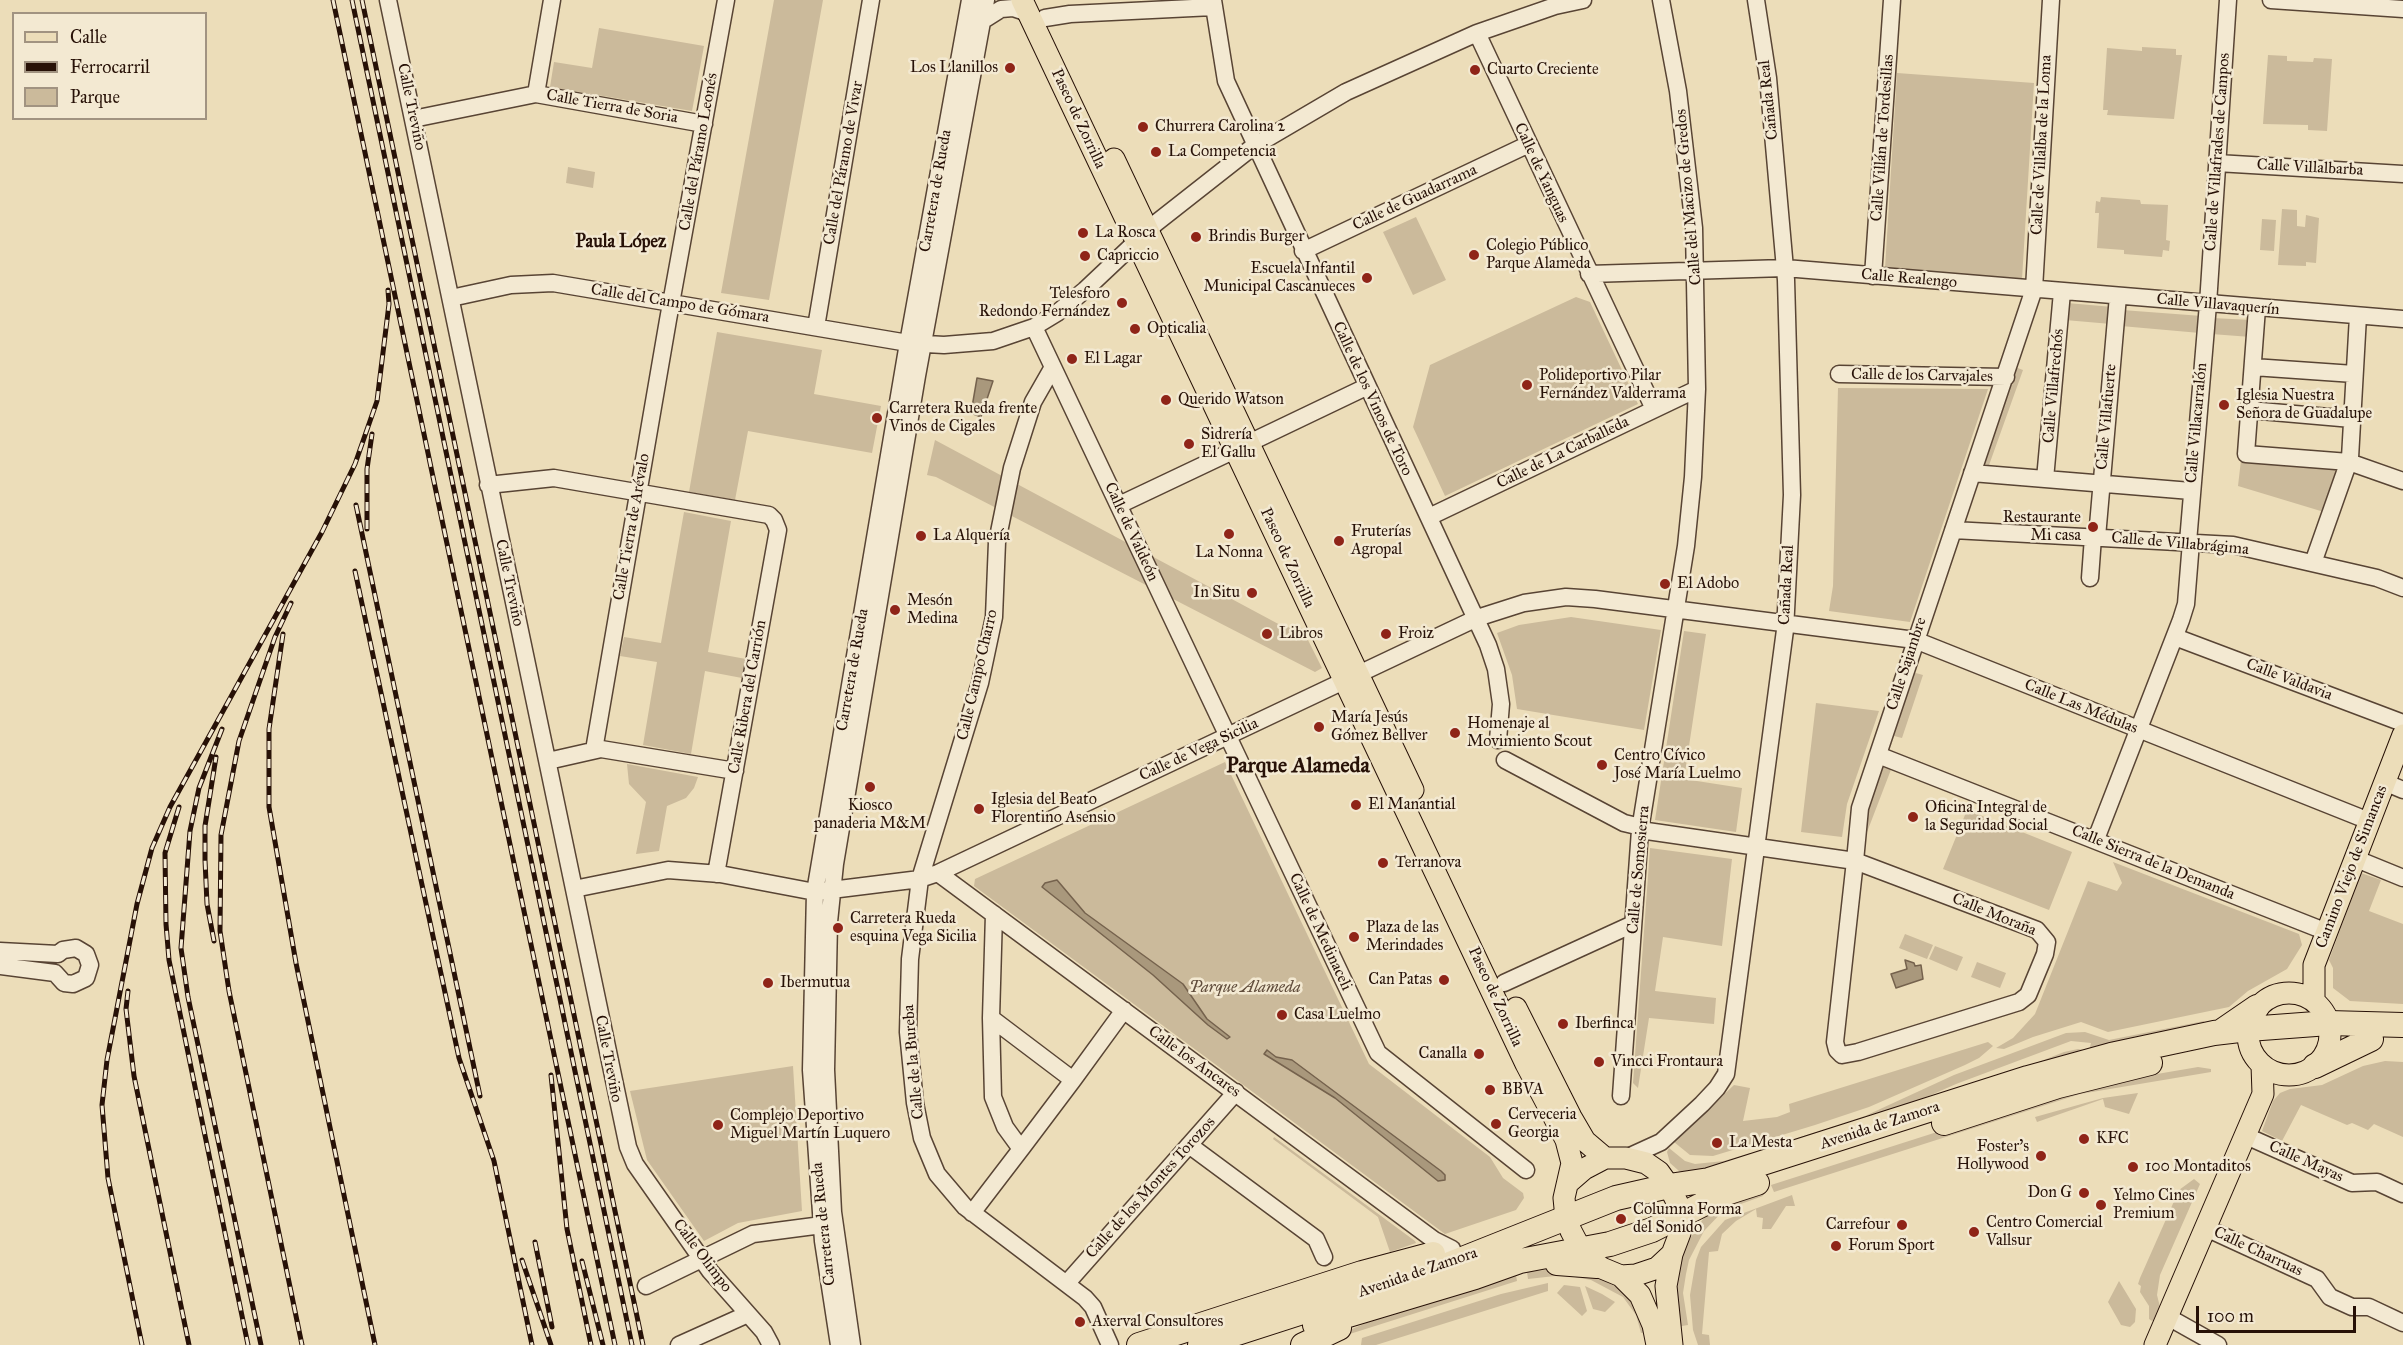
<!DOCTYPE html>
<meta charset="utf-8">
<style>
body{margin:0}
#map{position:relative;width:2403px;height:1345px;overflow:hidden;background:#ecddb9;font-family:"IM FELL Great Primer",serif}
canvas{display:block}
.legend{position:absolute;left:12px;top:12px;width:195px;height:108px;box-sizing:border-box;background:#f3e9d2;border:2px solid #a19381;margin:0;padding:8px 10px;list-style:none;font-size:18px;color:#271107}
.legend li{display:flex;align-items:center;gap:12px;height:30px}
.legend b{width:30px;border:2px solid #a19381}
.scale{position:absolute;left:2196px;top:1306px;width:160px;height:27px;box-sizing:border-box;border:3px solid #271107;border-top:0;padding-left:8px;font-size:18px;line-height:21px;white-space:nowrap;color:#271107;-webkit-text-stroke:4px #f3e9d2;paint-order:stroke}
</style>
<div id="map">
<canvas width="2403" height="1345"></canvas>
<ul class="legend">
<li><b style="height:8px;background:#ecddb9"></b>Calle</li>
<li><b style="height:8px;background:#271107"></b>Ferrocarril</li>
<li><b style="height:16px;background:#cbba9b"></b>Parque</li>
</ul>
<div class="scale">100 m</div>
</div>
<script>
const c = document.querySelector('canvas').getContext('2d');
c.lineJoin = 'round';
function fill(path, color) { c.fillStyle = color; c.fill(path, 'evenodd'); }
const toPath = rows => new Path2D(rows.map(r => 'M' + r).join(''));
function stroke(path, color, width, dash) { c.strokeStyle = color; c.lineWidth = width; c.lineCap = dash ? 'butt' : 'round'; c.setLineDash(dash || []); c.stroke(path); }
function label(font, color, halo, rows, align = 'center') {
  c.font = font + ' "IM FELL Great Primer",serif'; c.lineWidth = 5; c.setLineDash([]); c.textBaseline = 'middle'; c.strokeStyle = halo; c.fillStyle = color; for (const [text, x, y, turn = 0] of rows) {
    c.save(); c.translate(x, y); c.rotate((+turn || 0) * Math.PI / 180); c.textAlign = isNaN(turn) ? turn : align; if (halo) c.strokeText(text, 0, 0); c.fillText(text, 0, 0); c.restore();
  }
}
fill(toPath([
 [774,0,823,0,769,300,721,293],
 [599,28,704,46,692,111,550,87,554,62,592,68],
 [2142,47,2176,49,2176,55,2182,55,2174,119,2107,115,2108,110,2103,110,2107,48,2142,51],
 [2268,55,2287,56,2287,61,2313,62,2314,58,2332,59,2327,131,2308,130,2308,125,2263,124],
 [1897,73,2034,83,2022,279,1885,268],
 [568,167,595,172,593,188,566,183],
 [2101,197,2140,200,2141,204,2168,205,2166,240,2170,241,2169,251,2163,250,2162,257,2124,254,2124,250,2097,248,2099,213,2095,213,2096,201,2100,202],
 [2282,209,2297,210,2297,226,2305,227,2306,215,2319,218,2316,263,2306,262,2306,266,2278,265],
 [1416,217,1446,280,1413,295,1383,232],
 [2262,219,2276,220,2274,251,2260,250],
 [1576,297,1590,302,1638,404,1445,496,1413,427,1430,365],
 [2067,303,2113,307,2111,324,2065,320],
 [2122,310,2202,316,2200,333,2121,326],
 [2212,318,2252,320,2251,337,2211,334],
 [717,332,822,350,814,394,881,406,872,453,748,431,735,500,689,492],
 [2015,367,2023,370,1988,468,1984,465],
 [1838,388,1988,389,1910,622,1829,611,1833,586],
 [935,440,1284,627,1302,628,1322,668,1315,672,936,477,927,475],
 [2241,460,2340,469,2324,512,2238,486],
 [684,512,731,521,708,652,746,659,742,678,705,671,691,754,643,745,657,662,620,656,624,637,661,643],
 [1571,617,1661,630,1644,730,1517,709,1512,675,1497,633,1519,625],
 [1684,631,1706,634,1684,779,1742,788,1736,832,1655,820],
 [1912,672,1923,675,1902,738,1890,735],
 [1816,703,1879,711,1847,804,1842,837,1801,832],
 [1225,762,1369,1064,1490,1157,1503,1178,1523,1193,1524,1198,1516,1210,1445,1234,974,886,975,879],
 [627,764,698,777,694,788,686,798,667,806,659,851,636,854,646,802,629,784],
 [1884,767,1892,767,1864,840,1863,821,1879,771],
 [1967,810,2072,852,2049,910,1943,869],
 [1650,848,1732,859,1722,946,1663,937,1655,991,1716,998,1714,1024,1649,1018,1638,1088,1633,1083],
 [2113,862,2299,934,2302,945,2287,969,2248,991,2229,1007,2108,1032,2081,1022,2033,1037,2004,1049,1996,1048,2013,1038,2035,1014,2088,881,2117,891,2122,883],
 [2361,873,2381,880,2369,911,2403,924,2403,1004,2350,1001,2333,988,2333,968,2329,960],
 [1905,934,1933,945,1927,959,1899,948],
 [1935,946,1963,957,1957,971,1929,959],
 [1977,962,2006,973,2000,988,1971,977],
 [2204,1021,2206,1028,2008,1074,2064,1052,2078,1049,2089,1051,2091,1043,2071,1041,1956,1084,1868,1123,1763,1157,1760,1150,1865,1116,1954,1075,2066,1033,2085,1032,2109,1040],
 [1988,1042,1993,1046,1979,1058,1965,1065,1869,1107,1815,1125,1713,1156,1690,1155,1674,1142,1734,1085,1750,1088,1743,1121,1777,1117,1790,1112,1789,1104],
 [2385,1061,2403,1062,2403,1137,2374,1124,2368,1130,2352,1123,2347,1125,2301,1105,2282,1141,2262,1131,2273,1101,2280,1093,2290,1089,2322,1085,2363,1066],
 [793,1066,802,1211,738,1223,704,1241,647,1160,630,1091],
 [2198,1067,2211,1069,2211,1072,2080,1094,1774,1192,1771,1185,2075,1088],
 [2138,1093,2129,1114,2105,1107,2103,1099,2037,1122,2035,1117,2103,1098],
 [1274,1137,1415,1241,1416,1243,1390,1252,1378,1217,1273,1139],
 [1669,1148,1685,1161,1695,1164,1724,1161,1750,1153,1753,1160,1688,1173,1679,1171,1670,1163,1667,1152],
 [2194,1179,2200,1184,2160,1275,2157,1295,2160,1307,2156,1320,2152,1321,2149,1319,2149,1306,2140,1292,2141,1286,2138,1284,2140,1278,2179,1190],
 [1761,1190,1763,1196,1724,1210,1704,1231,1689,1260,1686,1274,1683,1293,1688,1325,1676,1327,1677,1267,1689,1240,1703,1219,1716,1208],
 [1792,1195,1795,1206,1786,1206,1771,1229,1762,1229,1763,1218,1757,1217,1756,1209,1736,1221,1722,1234,1718,1251,1709,1252,1702,1334,1709,1335,1710,1345,1698,1345,1693,1330,1690,1295,1696,1260,1701,1247,1725,1220],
 [1553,1269,1592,1274,1629,1294,1648,1332,1641,1333,1636,1315,1623,1297,1591,1280,1564,1275,1528,1279,1527,1272],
 [1516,1275,1517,1281,1315,1345,1366,1323],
 [2119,1281,2136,1309,2135,1322,2130,1327,2121,1325,2108,1302],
 [1548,1283,1548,1291,1376,1345,1361,1345,1362,1338,1501,1294],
 [1564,1285,1580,1287,1587,1311,1582,1316,1557,1293],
 [1585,1286,1602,1294,1615,1302,1605,1312,1593,1309]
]), '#cbba9b');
const water = toPath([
 [977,378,993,381,981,417,971,413,977,378],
 [1057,880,1085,913,1183,984,1207,1019,1230,1037,1227,1039,1208,1025,1153,975,1042,887,1045,883,1057,880],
 [1905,960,1914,963,1915,966,1921,965,1923,979,1896,988,1891,974,1907,969,1905,960],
 [1267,1050,1276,1057,1292,1060,1441,1171,1445,1175,1445,1180,1438,1181,1335,1098,1264,1054,1267,1050]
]);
fill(water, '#a9987c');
stroke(water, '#75624d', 1.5);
const minor = toPath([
 [388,0,628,1147,635,1164,710,1271,764,1332,771,1345],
 [1213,0,1226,81,1488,645,1496,669,1501,704,1498,740],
 [2271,0,2403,9],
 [1045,18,1070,14,1213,7],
 [982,21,1001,9,1013,8,1028,13],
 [1477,33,1654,409],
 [536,94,552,0],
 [413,119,536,94,704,124],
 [2217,163,2403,174],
 [1303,251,1527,145],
 [1589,274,1785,268,2403,319],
 [1873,276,1892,0],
 [451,298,511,285,553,283,908,343,944,345,993,341,1034,327,1057,313,1085,290,1156,223,1254,146,1346,92,1477,33,1555,6,1583,0],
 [2257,308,2246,454,2349,462,2403,481],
 [816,327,871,0],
 [1034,327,1378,1053,1526,1170],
 [1053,367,1033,402,1012,468,997,542,994,617,980,683,920,879,910,959,908,1032,915,1103,922,1138,937,1174,965,1207,1085,1298,1093,1307,1110,1345],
 [2253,367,2354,374],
 [1839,374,2006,377],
 [2249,410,2352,419],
 [1249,443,1366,387],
 [1972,473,2191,491],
 [2045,479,2062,292],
 [488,485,554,478,769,515,774,520,778,530,716,874],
 [1119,505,1235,450],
 [1429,517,1697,389],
 [1953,530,2233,545,2377,578,2403,588],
 [2097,537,2118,296],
 [2188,542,2208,304,2228,0],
 [2313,563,2350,458,2358,316],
 [2090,578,2093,537],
 [2175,637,2403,723],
 [594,750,668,320,726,0],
 [1878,755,2327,932],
 [1505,760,1624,823,1641,827],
 [548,761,601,749,735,771],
 [2384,782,2403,790],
 [1640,830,1855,861,2037,930,2047,942,2045,954,2028,995,2019,1002,1858,1052,1842,1055,1837,1050,1835,1042,1855,861,1860,808,2034,289,2051,0],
 [2096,839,2181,620,2186,604,2191,542],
 [2354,858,2403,878],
 [938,873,1434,1240,1452,1249],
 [574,889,668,870,720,874,815,892,920,879,938,873,1477,618,1524,603,1566,597,1595,599,1915,640,2369,821],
 [0,951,58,954,63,950,76,948,86,954,90,965,86,978,73,984,64,983,55,973,0,966],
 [1504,983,1633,924],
 [991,1018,994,914],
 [1073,1080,991,1018,993,1097,1005,1127,1021,1149,1073,1080,1124,1010],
 [1621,1096,1640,830,1686,546,1693,477,1697,389,1694,228,1678,91,1661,0],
 [2244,1135,2352,1183,2377,1182,2403,1194],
 [1189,1145,1316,1239,1324,1257],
 [1626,1158,1661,1142,1702,1104,1717,1088,1726,1074,1785,630,1792,495,1786,280,1768,78,1756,0],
 [972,1213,1021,1149],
 [2206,1228,2317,1279,2330,1297,2352,1307,2369,1307,2403,1323],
 [1067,1283,1236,1092],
 [646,1286,753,1234,822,1225],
 [2168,1317,2218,1345],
 [679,1345,748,1314],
 [839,1345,823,1241,811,1070,815,892,908,343,970,0],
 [852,1345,833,1212,826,1070,829,922,835,864,917,376,986,0]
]);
const major = toPath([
 [1022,0,1526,1064,1566,1140,1572,1163,1564,1198,1566,1218,1571,1231,1581,1250,1597,1266,1621,1276,1640,1295,1653,1325,1657,1345],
 [1114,159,1413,790],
 '2248 1034a41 41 0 1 1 82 0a41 41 0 1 1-82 0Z',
 [2314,1001,2314,965,2403,735],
 [1516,1008,1571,1117,1585,1141,1605,1158],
 [1569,1182,1584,1169,1605,1158,1626,1158,1646,1163,1659,1172,1669,1186,1683,1214,1680,1233,1672,1254,1666,1286,1672,1345],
 [1621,1276,1636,1275,1657,1268,1672,1254],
 [2155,1345,2263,1094,2262,1065]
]);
const highway = toPath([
 [2222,1031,2257,1007],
 [2315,1066,2371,1039],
 [1944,1123,2058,1086,2150,1063],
 [1557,1263,1597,1266],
 [1315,1325,1475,1277,1520,1261,1610,1244,1652,1230,1723,1194,1757,1183],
 [1139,1345,1362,1273,1433,1254],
 [1200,1345,1445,1266,1616,1198,1669,1186,1709,1180,2028,1078,2111,1055,2214,1033,2248,1029,2329,1023,2403,1025],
 [1303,1345,1339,1328]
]);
stroke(minor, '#584434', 19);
stroke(major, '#271107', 23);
stroke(highway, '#271107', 26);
stroke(minor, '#f3e9d2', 16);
stroke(major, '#ecddb9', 21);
stroke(highway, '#ecddb9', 24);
const rail = toPath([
 [333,0,615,1345],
 [352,0,632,1345],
 [362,0,643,1345],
 [356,505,480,1096],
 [367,529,367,469,372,434],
 [355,571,459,1058,494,1161,532,1345],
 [291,603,275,637,239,741,221,835,220,931,229,991,302,1345],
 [283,634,269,729,269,807,296,963,375,1345],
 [222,729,199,788,190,831,181,948,188,997,261,1345],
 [179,807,165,853,166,924,169,960,248,1345],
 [214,941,207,904,205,860,205,826,216,757],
 [128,991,126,1009,134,1076,189,1345],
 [551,1075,567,1229,591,1345],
 [535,1242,552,1327],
 [522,1260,551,1345],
 [582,1261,603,1345],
 [142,1345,108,1178,102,1105,107,1060,137,904,152,848,170,807,322,532,355,464,377,401,389,304,388,290]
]);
stroke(rail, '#271107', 5);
stroke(rail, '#f3e9d2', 3, [9]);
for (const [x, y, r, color] of [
 [1010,68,6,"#8f2418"],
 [1475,70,6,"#8f2418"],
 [1143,127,6,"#8f2418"],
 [1156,152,6,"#8f2418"],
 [1083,233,6,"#8f2418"],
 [1196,237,6,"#8f2418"],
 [1474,255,6,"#8f2418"],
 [1085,256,6,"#8f2418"],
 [1367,278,6,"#8f2418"],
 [1122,303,6,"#8f2418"],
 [1135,329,6,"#8f2418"],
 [1072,359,6,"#8f2418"],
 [1527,385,6,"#8f2418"],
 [1166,400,6,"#8f2418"],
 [2224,405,6,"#8f2418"],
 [877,418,6,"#8f2418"],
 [1189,444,6,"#8f2418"],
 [2093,527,6,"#8f2418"],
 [1229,534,6,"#8f2418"],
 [921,536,6,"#8f2418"],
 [1339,541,6,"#8f2418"],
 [1665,584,6,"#8f2418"],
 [1252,593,6,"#8f2418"],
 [895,610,6,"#8f2418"],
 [1267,634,6,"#8f2418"],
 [1386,634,6,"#8f2418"],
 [1319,727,6,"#8f2418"],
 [1455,733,6,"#8f2418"],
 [1602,765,6,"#8f2418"],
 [870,787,6,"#8f2418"],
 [1356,805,6,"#8f2418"],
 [979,809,6,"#8f2418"],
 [1913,817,6,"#8f2418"],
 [1383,863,6,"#8f2418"],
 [838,928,6,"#8f2418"],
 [1354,937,6,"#8f2418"],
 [1444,980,6,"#8f2418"],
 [768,983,6,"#8f2418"],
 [1282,1015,6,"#8f2418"],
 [1563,1024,6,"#8f2418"],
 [1479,1054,6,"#8f2418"],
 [1599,1062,6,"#8f2418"],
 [1490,1090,6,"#8f2418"],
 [1496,1124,6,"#8f2418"],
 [718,1125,6,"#8f2418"],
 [2084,1139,6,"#8f2418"],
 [1717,1143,6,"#8f2418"],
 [2041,1156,6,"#8f2418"],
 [2133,1167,6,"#8f2418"],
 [2084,1193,6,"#8f2418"],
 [2101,1205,6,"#8f2418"],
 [1621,1219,6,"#8f2418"],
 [1902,1225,6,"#8f2418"],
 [1974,1232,6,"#8f2418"],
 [1836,1246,6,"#8f2418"],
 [1080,1322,6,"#8f2418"]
]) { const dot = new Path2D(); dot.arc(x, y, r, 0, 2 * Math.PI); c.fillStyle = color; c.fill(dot); stroke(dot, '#f3e9d2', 2); }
label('16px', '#271107', '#f3e9d2', [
 ["Los Llanillos",998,68,"right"],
 ["Cuarto Creciente",1487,70],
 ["Churrera Carolina 2",1155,127],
 ["La Competencia",1168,152],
 ["La Rosca",1095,233],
 ["Brindis Burger",1208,237],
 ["Colegio Público",1486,246],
 ["Parque Alameda",1486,264],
 ["Capriccio",1097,256],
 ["Escuela Infantil",1355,269,"right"],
 ["Municipal Cascanueces",1355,287,"right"],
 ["Telesforo",1110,294,"right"],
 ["Redondo Fernández",1110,312,"right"],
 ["Opticalia",1147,329],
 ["El Lagar",1084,359],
 ["Polideportivo Pilar",1539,376],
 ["Fernández Valderrama",1539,394],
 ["Iglesia Nuestra",2236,396],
 ["Señora de Guadalupe",2236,414],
 ["Querido Watson",1178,400],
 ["Carretera Rueda frente",889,409],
 ["Vinos de Cigales",889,427],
 ["Sidrería",1201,435],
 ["El Gallu",1201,453],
 ["Restaurante",2081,518,"right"],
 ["Mi casa",2081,536,"right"],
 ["Fruterías",1351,532],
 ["Agropal",1351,550],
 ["La Alquería",933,536],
 ["La Nonna",1229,553,"center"],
 ["El Adobo",1677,584],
 ["In Situ",1240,593,"right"],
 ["Mesón",907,601],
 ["Medina",907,619],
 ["Libros",1279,634],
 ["Froiz",1398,634],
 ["María Jesús",1331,718],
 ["Gómez Bellver",1331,736],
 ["Homenaje al",1467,724],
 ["Movimiento Scout",1467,742],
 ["Centro Cívico",1614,756],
 ["José María Luelmo",1614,774],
 ["Iglesia del Beato",991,800],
 ["Florentino Asensio",991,818],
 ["El Manantial",1368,805],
 ["Kiosco",870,806,"center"],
 ["panaderia M&M",870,824,"center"],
 ["Oficina Integral de",1925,808],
 ["la Seguridad Social",1925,826],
 ["Terranova",1395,863],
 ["Carretera Rueda",850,919],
 ["esquina Vega Sicilia",850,937],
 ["Plaza de las",1366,928],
 ["Merindades",1366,946],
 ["Can Patas",1432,980,"right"],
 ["Ibermutua",780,983],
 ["Casa Luelmo",1294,1015],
 ["Iberfinca",1575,1024],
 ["Canalla",1467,1054,"right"],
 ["Vincci Frontaura",1611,1062],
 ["BBVA",1502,1090],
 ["Cerveceria",1508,1115],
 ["Georgia",1508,1133],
 ["Complejo Deportivo",730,1116],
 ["Miguel Martín Luquero",730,1134],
 ["KFC",2096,1139],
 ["La Mesta",1729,1143],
 ["Foster's",2029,1147,"right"],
 ["Hollywood",2029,1165,"right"],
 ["100 Montaditos",2145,1167],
 ["Don G",2072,1193,"right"],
 ["Yelmo Cines",2113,1196],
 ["Premium",2113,1214],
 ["Columna Forma",1633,1210],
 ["del Sonido",1633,1228],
 ["Centro Comercial",1986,1223],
 ["Vallsur",1986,1241],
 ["Carrefour",1890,1225,"right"],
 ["Forum Sport",1848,1246],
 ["Axerval Consultores",1092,1322]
], 'left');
label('16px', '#271107', '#f3e9d2', [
 ["Cañada Real",1769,100,-96],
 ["Calle Treviño",411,107,78],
 ["Calle Tierra de Soria",612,107,10],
 ["Paseo de Zorrilla",1078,119,65],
 ["Calle Villán de Tordesillas",1883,138,-86],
 ["Calle de Villalba de la Loma",2042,145,-87],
 ["Calle del Páramo Leonés",699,152,-80],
 ["Calle de Villafrades de Campos",2218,152,-86],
 ["Calle del Páramo de Vivar",844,163,-80],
 ["Calle Villalbarba",2310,168,3],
 ["Calle de Yanguas",1541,173,65],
 ["Carretera de Rueda",936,191,-80],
 ["Calle del Macizo de Gredos",1689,197,-95],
 ["Calle de Guadarrama",1415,198,-25],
 ["Calle Realengo",1909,279,5],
 ["Calle del Campo de Gómara",680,304,9],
 ["Calle Villavaquerín",2218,305,5],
 ["Calle de los Carvajales",1922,376,1],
 ["Calle Villafrechós",2054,386,-85],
 ["Calle de los Vinos de Toro",1372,399,65],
 ["Calle Villafuerte",2107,417,-85],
 ["Calle Villacarralón",2197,423,-85],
 ["Calle de La Carballeda",1563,453,-26],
 ["Calle Tierra de Arévalo",632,527,-80],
 ["Calle de Valdeón",1131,532,65],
 ["Calle de Villabrágima",2180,544,5],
 ["Paseo de Zorrilla",1287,558,65],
 ["Calle Treviño",509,583,78],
 ["Cañada Real",1787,585,-87],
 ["Calle Sajambre",1907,664,-72],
 ["Carretera de Rueda",853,670,-80],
 ["Calle Campo Charro",978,675,-77],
 ["Calle Valdavia",2289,680,21],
 ["Calle Ribera del Carrión",748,697,-80],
 ["Calle Las Médulas",2081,707,22],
 ["Calle de Vega Sicilia",1199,750,-25],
 ["Calle Sierra de la Demanda",2153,863,22],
 ["Camino Viejo de Simancas",2352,867,-69],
 ["Calle de Somosierra",1639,870,-85],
 ["Calle Moraña",1994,915,22],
 ["Calle de Medinaceli",1320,932,65],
 ["Paseo de Zorrilla",1495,997,65],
 ["Calle Treviño",608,1059,79],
 ["Calle de la Bureba",914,1062,-95],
 ["Calle los Ancares",1194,1062,36],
 ["Avenida de Zamora",1880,1126,-18],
 ["Calle Mayas",2306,1162,24],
 ["Calle de los Montes Torozos",1151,1188,-48],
 ["Carretera de Rueda",824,1224,-96],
 ["Calle Charruas",2258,1252,25],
 ["Calle Olimpo",702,1256,53],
 ["Avenida de Zamora",1418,1273,-19]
]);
label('italic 16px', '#604c3b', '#f3e9d2', [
 ["Parque Alameda",1245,988]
]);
label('bold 18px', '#271107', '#f3e9d2', [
 ["Paula López",621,243]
]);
label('bold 22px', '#271107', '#f3e9d2', [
 ["Parque Alameda",1298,767]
]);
</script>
